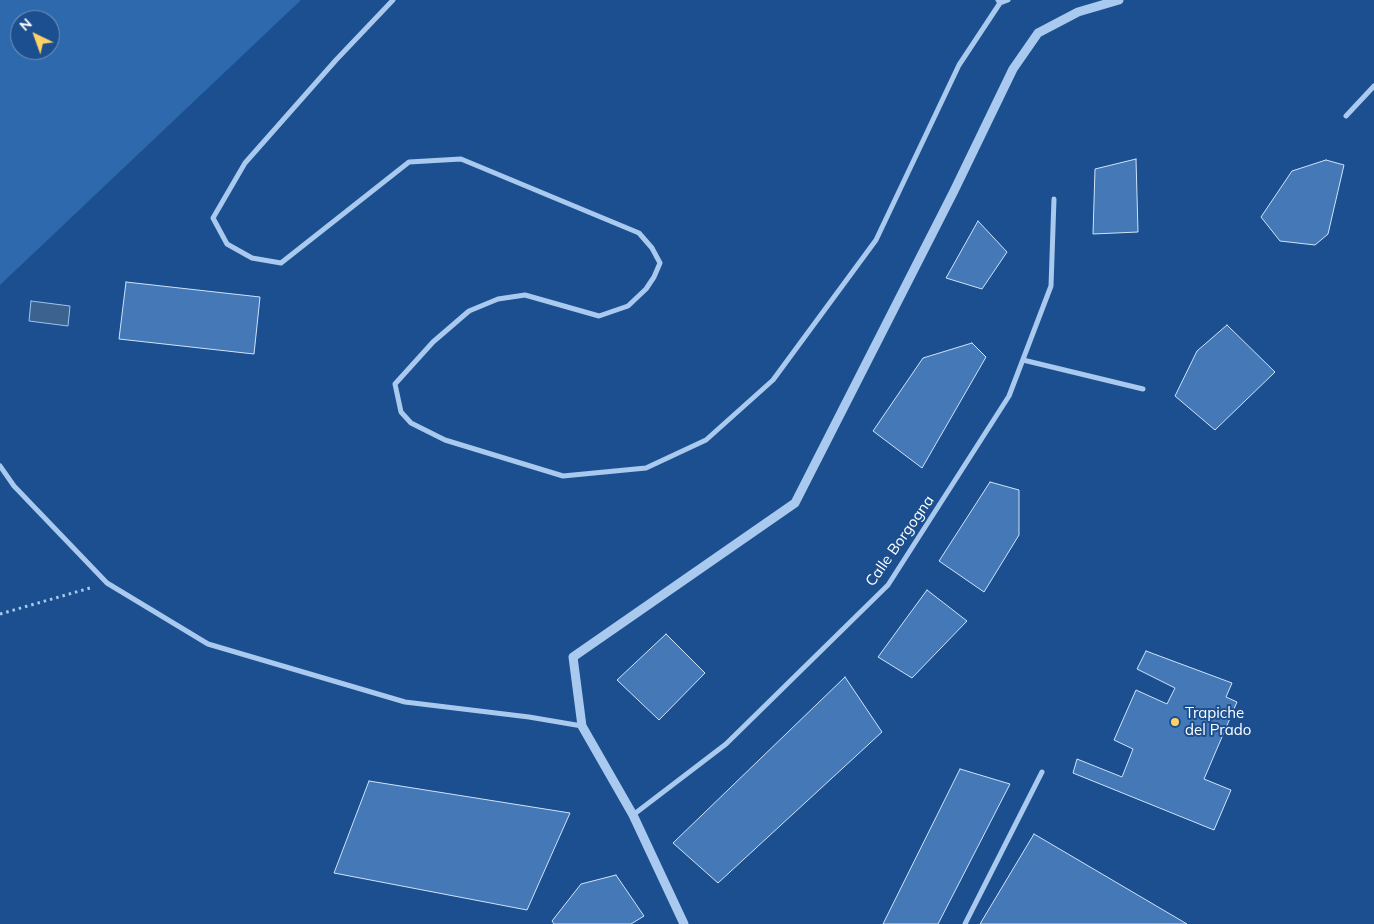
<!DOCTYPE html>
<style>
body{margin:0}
#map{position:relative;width:1374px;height:924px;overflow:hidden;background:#1b4f8f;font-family:Mulish,sans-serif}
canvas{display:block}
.north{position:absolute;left:10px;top:10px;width:50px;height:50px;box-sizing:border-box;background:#1b4f8f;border:1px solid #7695bc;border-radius:50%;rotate:318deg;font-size:14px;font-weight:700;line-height:20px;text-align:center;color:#fff}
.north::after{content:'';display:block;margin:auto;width:18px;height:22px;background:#ffd166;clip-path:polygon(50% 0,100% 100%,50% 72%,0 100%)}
</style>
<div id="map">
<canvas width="1374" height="924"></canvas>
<div class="north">N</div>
</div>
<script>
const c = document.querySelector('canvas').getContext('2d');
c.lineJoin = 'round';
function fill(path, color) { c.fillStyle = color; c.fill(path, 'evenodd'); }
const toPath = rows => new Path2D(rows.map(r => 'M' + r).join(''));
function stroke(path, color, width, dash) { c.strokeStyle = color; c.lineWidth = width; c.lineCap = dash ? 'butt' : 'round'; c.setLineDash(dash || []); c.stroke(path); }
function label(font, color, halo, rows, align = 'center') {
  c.font = font + ' Mulish,sans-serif'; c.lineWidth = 4; c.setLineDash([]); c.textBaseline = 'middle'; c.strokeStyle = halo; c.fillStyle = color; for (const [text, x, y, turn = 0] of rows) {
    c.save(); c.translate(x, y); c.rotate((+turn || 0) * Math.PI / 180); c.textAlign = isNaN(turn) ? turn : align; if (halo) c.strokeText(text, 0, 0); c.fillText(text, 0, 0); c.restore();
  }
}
fill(toPath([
 [0,0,301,0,0,285],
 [20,20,50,20,50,50,20,50]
]), '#2e69ad');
const water = toPath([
 [31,301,70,306,68,326,29,321,31,301]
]);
fill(water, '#3c6290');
stroke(water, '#9cc4f0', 1);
const building = toPath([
 [1136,159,1138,232,1093,234,1095,169,1136,159],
 [1326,160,1344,165,1328,234,1315,245,1280,241,1261,217,1292,171,1326,160],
 [978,221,1007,252,982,289,946,278,978,221],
 [126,282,260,297,254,354,119,339,126,282],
 [1227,325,1275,372,1215,430,1175,396,1197,351,1227,325],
 [972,343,986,357,922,468,873,431,923,358,972,343],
 [990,482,1019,490,1019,535,984,592,939,561,990,482],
 [927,590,967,621,912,678,878,657,927,590],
 [666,634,705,673,659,720,617,680,666,634],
 [1146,651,1232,683,1226,697,1237,702,1204,779,1231,790,1214,830,1073,773,1077,759,1122,777,1133,749,1114,740,1136,690,1167,704,1175,688,1137,669,1146,651],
 [845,677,882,732,718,883,673,843,845,677],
 [960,769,1010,784,938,924,883,924,960,769],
 [369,781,570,813,527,910,334,873,369,781],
 [1034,834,1187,924,980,924,1034,834],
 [616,875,644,916,631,924,554,924,552,921,581,884,616,875]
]);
fill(building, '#4478b7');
stroke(building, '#cfe3fa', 1);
stroke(toPath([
 [0,614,90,588]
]), '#a9c9ee', 3, [2.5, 4]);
stroke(toPath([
 [393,0,336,60,245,163,213,218,227,244,252,258,281,263,409,162,461,159,639,233,652,248,660,263,654,277,646,289,628,306,599,316,525,295,498,299,469,311,433,342,395,384,401,412,411,423,445,440,563,476,646,468,706,440,773,380,876,240,959,65,1000,3,998,0],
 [1000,3,1008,0],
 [1346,116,1374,86],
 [1023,360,1143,389],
 [0,466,14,486,107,583,208,644,405,702,529,717,582,726],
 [633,815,726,744,888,585,1009,396,1051,286,1054,199],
 [965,924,1042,772]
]), '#a9c9ee', 5);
stroke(toPath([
 [684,924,633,815,582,726,573,657,795,503,954,191,1013,69,1038,33,1078,12,1119,0]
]), '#a9c9ee', 9);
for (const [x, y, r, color] of [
 [1175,722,5,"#ffd166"]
]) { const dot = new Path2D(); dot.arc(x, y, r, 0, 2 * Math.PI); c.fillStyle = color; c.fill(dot); stroke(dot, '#1b4f8f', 2); }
label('15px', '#fff', '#1b4f8f', [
 ["Calle Borgogna",900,541,-55]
]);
label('15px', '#fff', '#1b4f8f', [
 ["Trapiche",1185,713],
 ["del Prado",1185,730]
], 'left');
</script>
